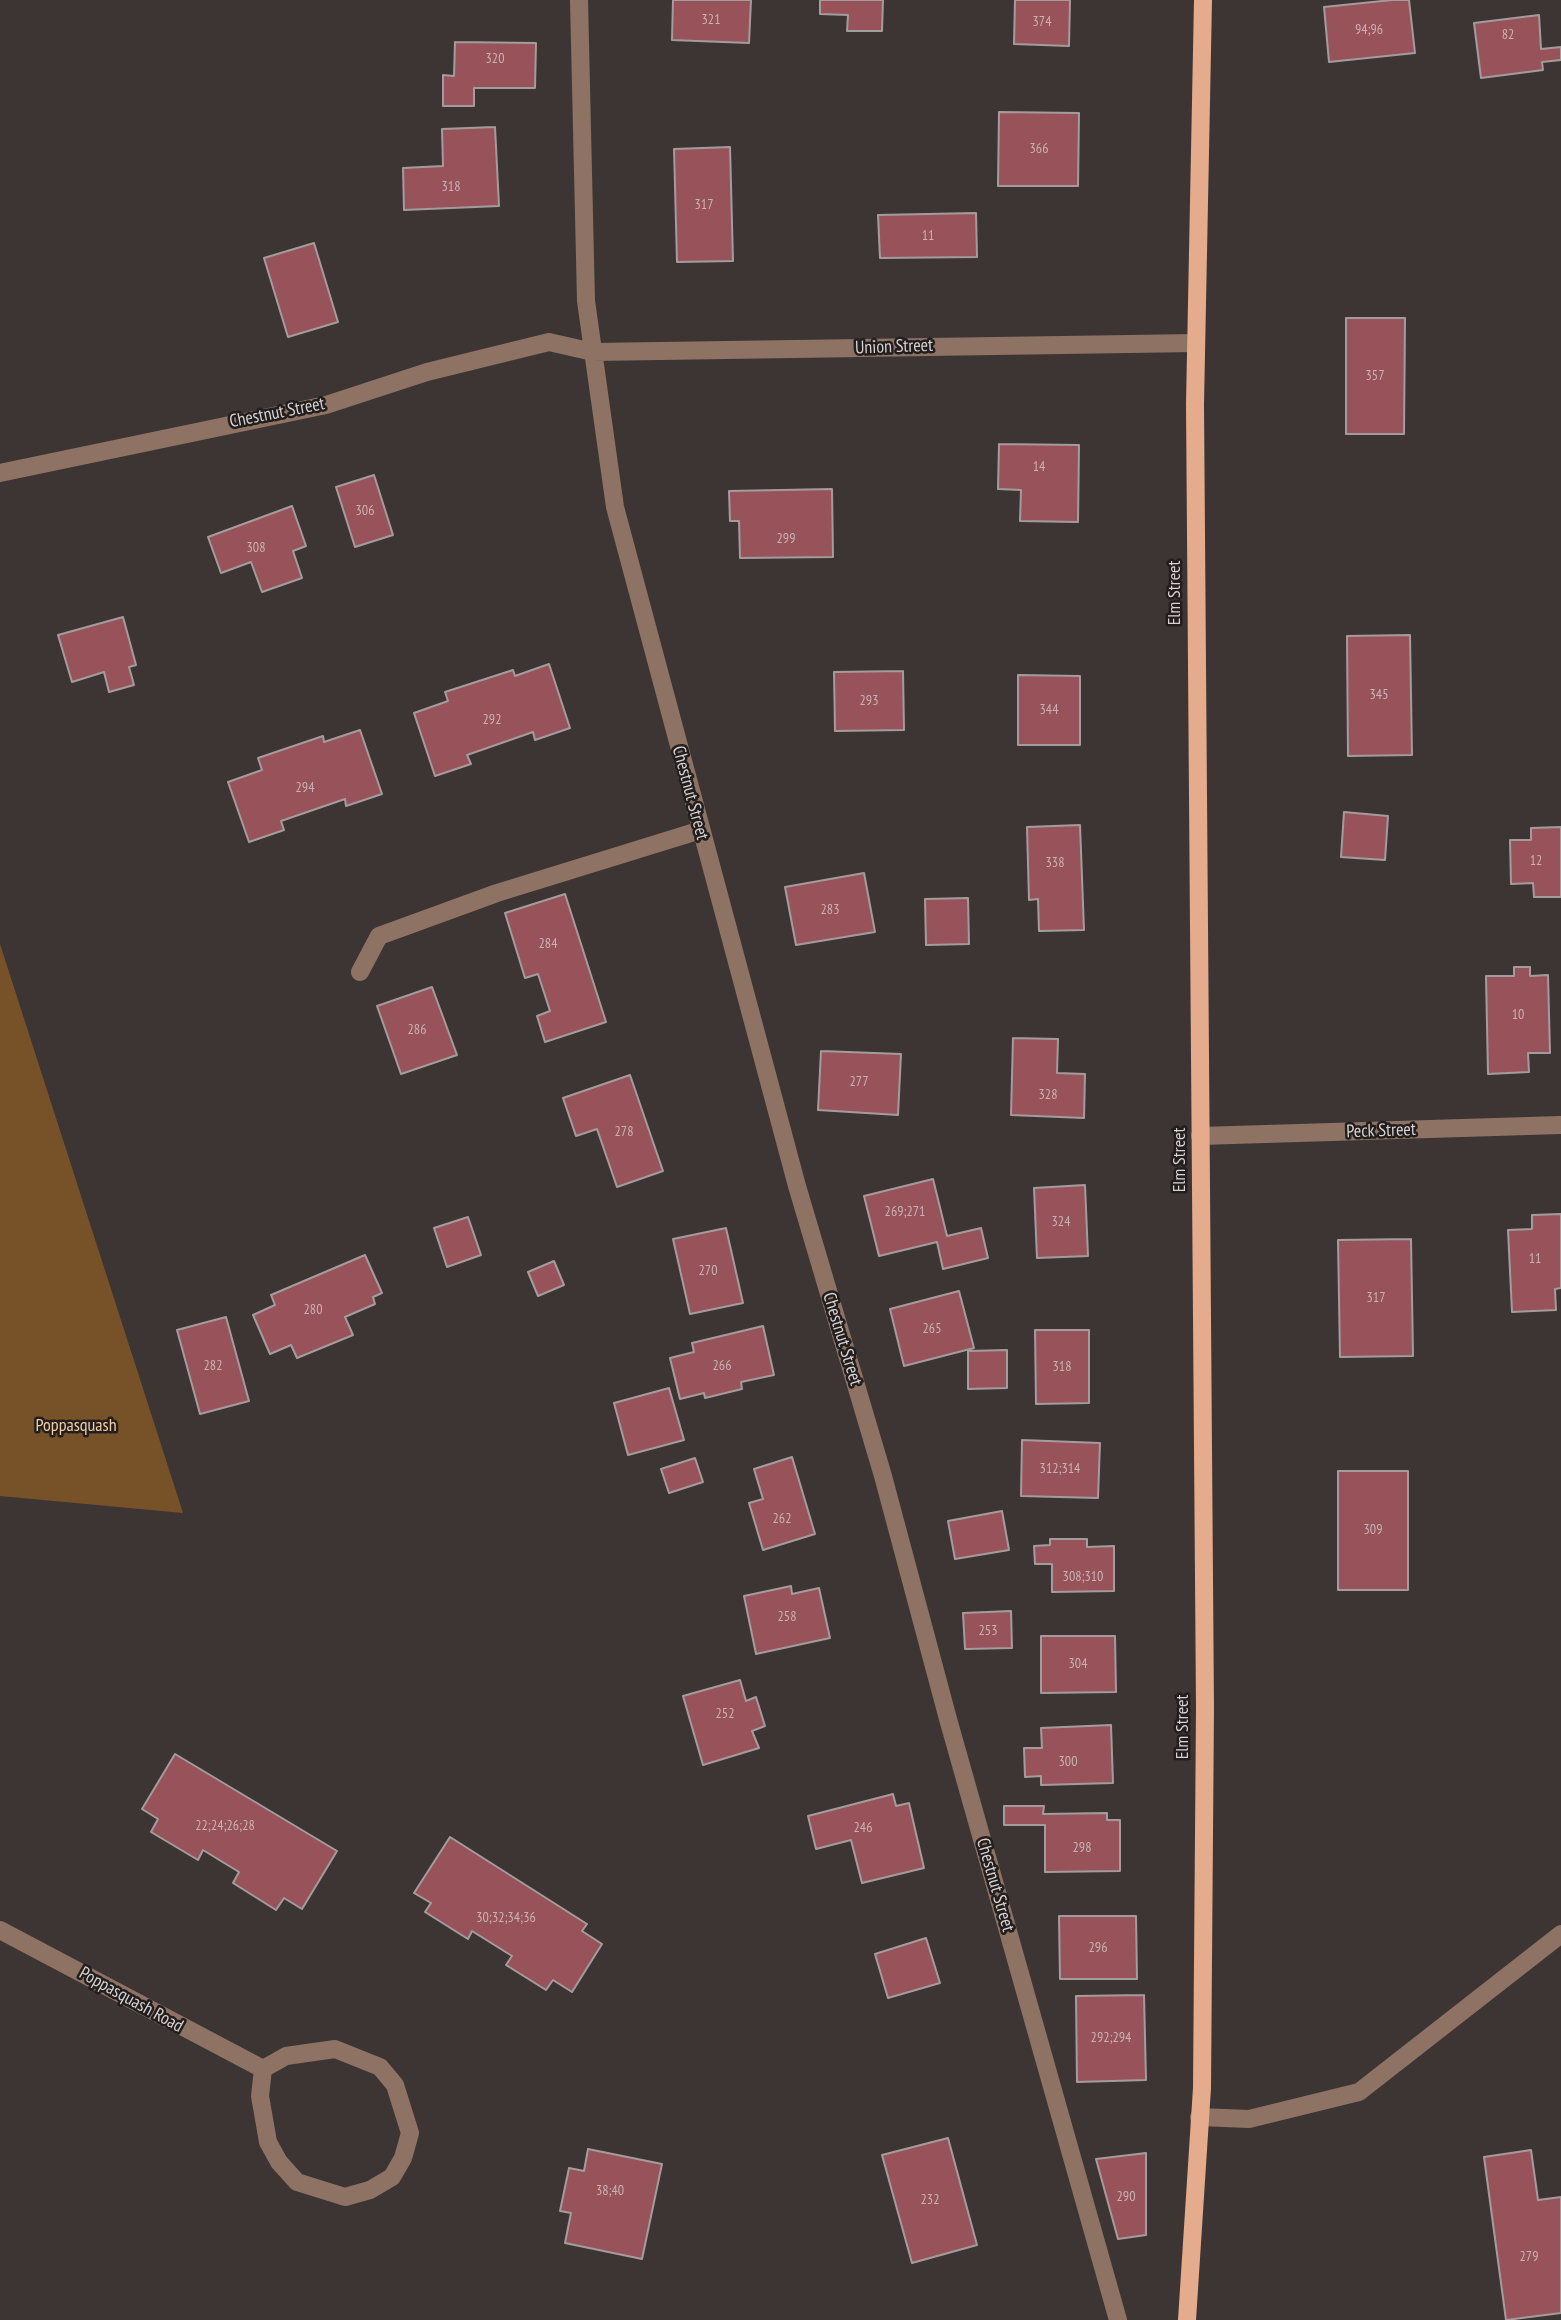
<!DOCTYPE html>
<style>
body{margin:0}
canvas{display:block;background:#3c3534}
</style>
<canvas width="1561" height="2320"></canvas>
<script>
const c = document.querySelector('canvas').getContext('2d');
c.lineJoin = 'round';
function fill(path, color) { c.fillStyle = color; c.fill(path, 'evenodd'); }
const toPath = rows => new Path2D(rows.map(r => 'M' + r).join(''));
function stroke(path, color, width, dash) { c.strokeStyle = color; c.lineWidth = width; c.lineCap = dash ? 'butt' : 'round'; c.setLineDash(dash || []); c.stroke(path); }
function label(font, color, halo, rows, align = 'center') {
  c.font = font + ' "PT Sans Narrow",sans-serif'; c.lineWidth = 5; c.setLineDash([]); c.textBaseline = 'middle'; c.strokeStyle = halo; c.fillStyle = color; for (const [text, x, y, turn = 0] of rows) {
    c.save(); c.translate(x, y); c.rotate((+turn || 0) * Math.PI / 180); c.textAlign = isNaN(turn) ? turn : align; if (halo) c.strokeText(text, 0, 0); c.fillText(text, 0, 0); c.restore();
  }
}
fill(toPath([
 [0,944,183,1513,0,1496]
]), '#775229');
const building = toPath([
 [673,0,751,0,749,43,672,40,673,0],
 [820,0,883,0,882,31,847,31,848,15,820,14,820,0],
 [1015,0,1070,0,1069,46,1014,44,1015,0],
 [1392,0,1409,0,1415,53,1329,62,1324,7,1392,0],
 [1539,15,1541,49,1561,47,1561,60,1542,62,1543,70,1481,78,1474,23,1539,15],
 [455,42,536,43,535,88,474,88,474,106,443,106,443,75,454,76,455,42],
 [999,112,1079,113,1078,186,998,186,999,112],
 [495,127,499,206,404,210,403,168,443,166,442,129,495,127],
 [730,147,733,261,677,262,674,149,730,147],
 [976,213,977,257,880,258,878,215,976,213],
 [314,243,338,322,288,337,264,258,314,243],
 [1346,318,1405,318,1404,434,1346,434,1346,318],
 [999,444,1079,445,1078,522,1020,521,1021,490,998,489,999,444],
 [374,475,393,535,355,547,336,487,374,475],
 [832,489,833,557,740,558,739,521,730,521,729,491,832,489],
 [292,506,306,546,293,551,302,578,262,592,251,562,221,573,208,537,292,506],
 [123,617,136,665,129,667,134,685,109,692,104,672,72,682,58,635,123,617],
 [1410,635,1412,755,1348,756,1347,636,1410,635],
 [549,664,570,728,535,740,533,732,467,755,471,764,435,776,414,713,448,701,445,692,513,670,515,676,549,664],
 [903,671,904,730,835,731,834,672,903,671],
 [1018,675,1080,676,1080,745,1018,745,1018,675],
 [360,730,382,794,346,806,345,799,281,821,284,830,249,842,228,782,262,770,258,758,323,736,324,742,360,730],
 [1344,812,1388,816,1385,860,1341,857,1344,812],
 [1080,825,1084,930,1039,931,1038,899,1029,900,1027,827,1080,825],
 [1561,827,1561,897,1534,897,1533,883,1511,884,1510,840,1531,840,1531,828,1561,827],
 [864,873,875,932,796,945,785,887,864,873],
 [565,894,606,1022,545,1042,537,1016,550,1011,538,974,525,978,505,913,565,894],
 [968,898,969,944,926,945,925,899,968,898],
 [1514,967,1530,967,1530,976,1548,975,1550,1053,1528,1053,1529,1072,1488,1074,1486,976,1514,976,1514,967],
 [432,987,457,1055,401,1074,377,1006,432,987],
 [1013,1038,1058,1039,1057,1073,1085,1074,1084,1118,1011,1115,1013,1038],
 [821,1051,901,1054,898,1115,818,1110,821,1051],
 [630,1075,663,1171,617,1187,597,1129,576,1136,563,1098,630,1075],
 [933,1179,947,1236,981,1228,988,1258,943,1269,937,1242,879,1256,864,1196,933,1179],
 [1085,1185,1088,1256,1037,1258,1034,1188,1085,1185],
 [1561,1214,1561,1288,1555,1289,1556,1310,1512,1312,1508,1230,1532,1229,1532,1215,1561,1214],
 [468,1217,481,1255,447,1267,434,1228,468,1217],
 [726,1228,743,1303,690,1314,673,1239,726,1228],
 [1411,1239,1413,1356,1340,1357,1338,1240,1411,1239],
 [365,1255,382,1293,373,1297,375,1304,345,1317,353,1335,297,1358,291,1345,270,1354,253,1315,275,1305,271,1295,365,1255],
 [554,1261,564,1285,538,1296,528,1272,554,1261],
 [959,1291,974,1348,904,1366,890,1309,959,1291],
 [226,1317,249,1401,200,1414,177,1330,226,1317],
 [763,1326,774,1375,741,1382,742,1389,705,1398,704,1393,680,1399,670,1358,694,1352,692,1343,763,1326],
 [1035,1330,1089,1330,1089,1403,1036,1404,1035,1330],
 [1007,1350,1007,1388,968,1389,968,1351,1007,1350],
 [669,1388,684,1440,628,1455,614,1403,669,1388],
 [1022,1440,1100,1443,1098,1498,1021,1496,1022,1440],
 [792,1457,815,1534,763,1550,749,1503,763,1499,754,1469,792,1457],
 [695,1458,703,1482,669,1493,661,1469,695,1458],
 [1338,1471,1408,1471,1408,1590,1338,1590,1338,1471],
 [1002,1511,1009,1550,955,1559,948,1521,1002,1511],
 [1050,1539,1087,1539,1087,1547,1114,1546,1114,1591,1052,1592,1052,1564,1035,1564,1034,1546,1050,1545,1050,1539],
 [791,1586,792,1594,819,1588,830,1638,756,1654,744,1596,791,1586],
 [1011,1611,1012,1648,965,1649,963,1613,1011,1611],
 [1041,1636,1115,1636,1116,1692,1041,1693,1041,1636],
 [740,1680,746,1701,756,1697,765,1726,752,1731,759,1748,703,1765,683,1696,740,1680],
 [1111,1725,1113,1783,1041,1785,1041,1776,1025,1777,1024,1748,1042,1748,1041,1728,1111,1725],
 [175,1754,337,1851,302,1909,284,1898,276,1910,233,1883,239,1872,203,1850,198,1860,151,1832,158,1819,142,1809,175,1754],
 [893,1794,896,1806,909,1803,924,1868,862,1883,851,1840,816,1849,808,1816,893,1794],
 [1004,1806,1044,1806,1043,1814,1107,1813,1107,1820,1120,1820,1120,1871,1045,1872,1045,1825,1004,1825,1004,1806],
 [450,1837,587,1924,582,1931,602,1944,572,1992,553,1980,546,1990,506,1965,512,1956,472,1931,468,1939,425,1912,431,1903,414,1893,450,1837],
 [1059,1916,1136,1916,1137,1979,1060,1979,1059,1916],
 [926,1938,940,1983,888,1998,875,1954,926,1938],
 [1144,1995,1146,2080,1077,2082,1076,1996,1144,1995],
 [948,2138,977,2245,912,2263,882,2155,948,2138],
 [588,2149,662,2164,642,2259,565,2243,571,2213,560,2211,569,2168,584,2171,588,2149],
 [1531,2150,1538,2200,1561,2197,1561,2313,1506,2320,1484,2157,1531,2150],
 [1146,2153,1146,2235,1118,2239,1096,2159,1146,2153]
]);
fill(building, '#97525a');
stroke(building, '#a49c9c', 2);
stroke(toPath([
 [579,0,586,301,615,507,797,1186,883,1476,948,1719,1118,2320],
 [0,473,326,405,427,372,549,342,593,352,1196,343],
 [360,972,379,936,497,893,701,830],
 [1200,1136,1561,1125],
 [0,1930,263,2069],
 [335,2049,380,2067,395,2085,410,2133,403,2158,392,2177,370,2190,345,2197,297,2182,279,2162,268,2142,260,2096,263,2069,286,2056,335,2049],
 [1199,2117,1249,2119,1359,2092,1561,1934]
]), '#8e7263', 18);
stroke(toPath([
 [1187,2320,1202,2088,1205,1707,1195,404,1203,0]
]), '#e4ab8d', 18);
label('14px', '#c8b3b4', null, [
 ["321",711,20],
 ["374",1042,22],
 ["94;96",1369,30],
 ["82",1508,35],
 ["320",495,59],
 ["366",1039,149],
 ["318",451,187],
 ["317",704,205],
 ["11",928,236],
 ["357",1375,376],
 ["14",1039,467],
 ["306",365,511],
 ["299",786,539],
 ["308",256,548],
 ["345",1379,695],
 ["293",869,701],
 ["344",1049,710],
 ["292",492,720],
 ["294",305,788],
 ["12",1536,861],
 ["338",1055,863],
 ["283",830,910],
 ["284",548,944],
 ["10",1518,1015],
 ["286",417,1030],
 ["277",859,1082],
 ["328",1048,1095],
 ["278",624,1132],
 ["269;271",905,1212],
 ["324",1061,1222],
 ["11",1535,1259],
 ["270",708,1271],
 ["317",1376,1298],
 ["280",313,1310],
 ["265",932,1329],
 ["282",213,1366],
 ["266",722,1366],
 ["318",1062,1367],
 ["312;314",1060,1469],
 ["262",782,1519],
 ["309",1373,1530],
 ["308;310",1083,1577],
 ["258",787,1617],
 ["253",988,1631],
 ["304",1078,1664],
 ["252",725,1714],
 ["300",1068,1762],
 ["22;24;26;28",225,1826],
 ["246",863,1828],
 ["298",1082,1848],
 ["30;32;34;36",506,1918],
 ["296",1098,1948],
 ["292;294",1111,2038],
 ["38;40",610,2191],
 ["290",1126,2197],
 ["232",930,2200],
 ["279",1529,2257]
]);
label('18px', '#d8d3d2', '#211e1d', [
 ["Union Street",894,347,-2],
 ["Chestnut Street",277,413,-11],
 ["Elm Street",1175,593,-90],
 ["Chestnut Street",690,793,75],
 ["Peck Street",1381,1131,-2],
 ["Elm Street",1180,1160,-90],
 ["Chestnut Street",842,1339,73],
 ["Elm Street",1183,1727,-90],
 ["Chestnut Street",995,1885,74],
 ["Poppasquash Road",131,2000,29]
]);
label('18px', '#f6cca1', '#211e1d', [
 ["Poppasquash",76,1426]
]);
</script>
